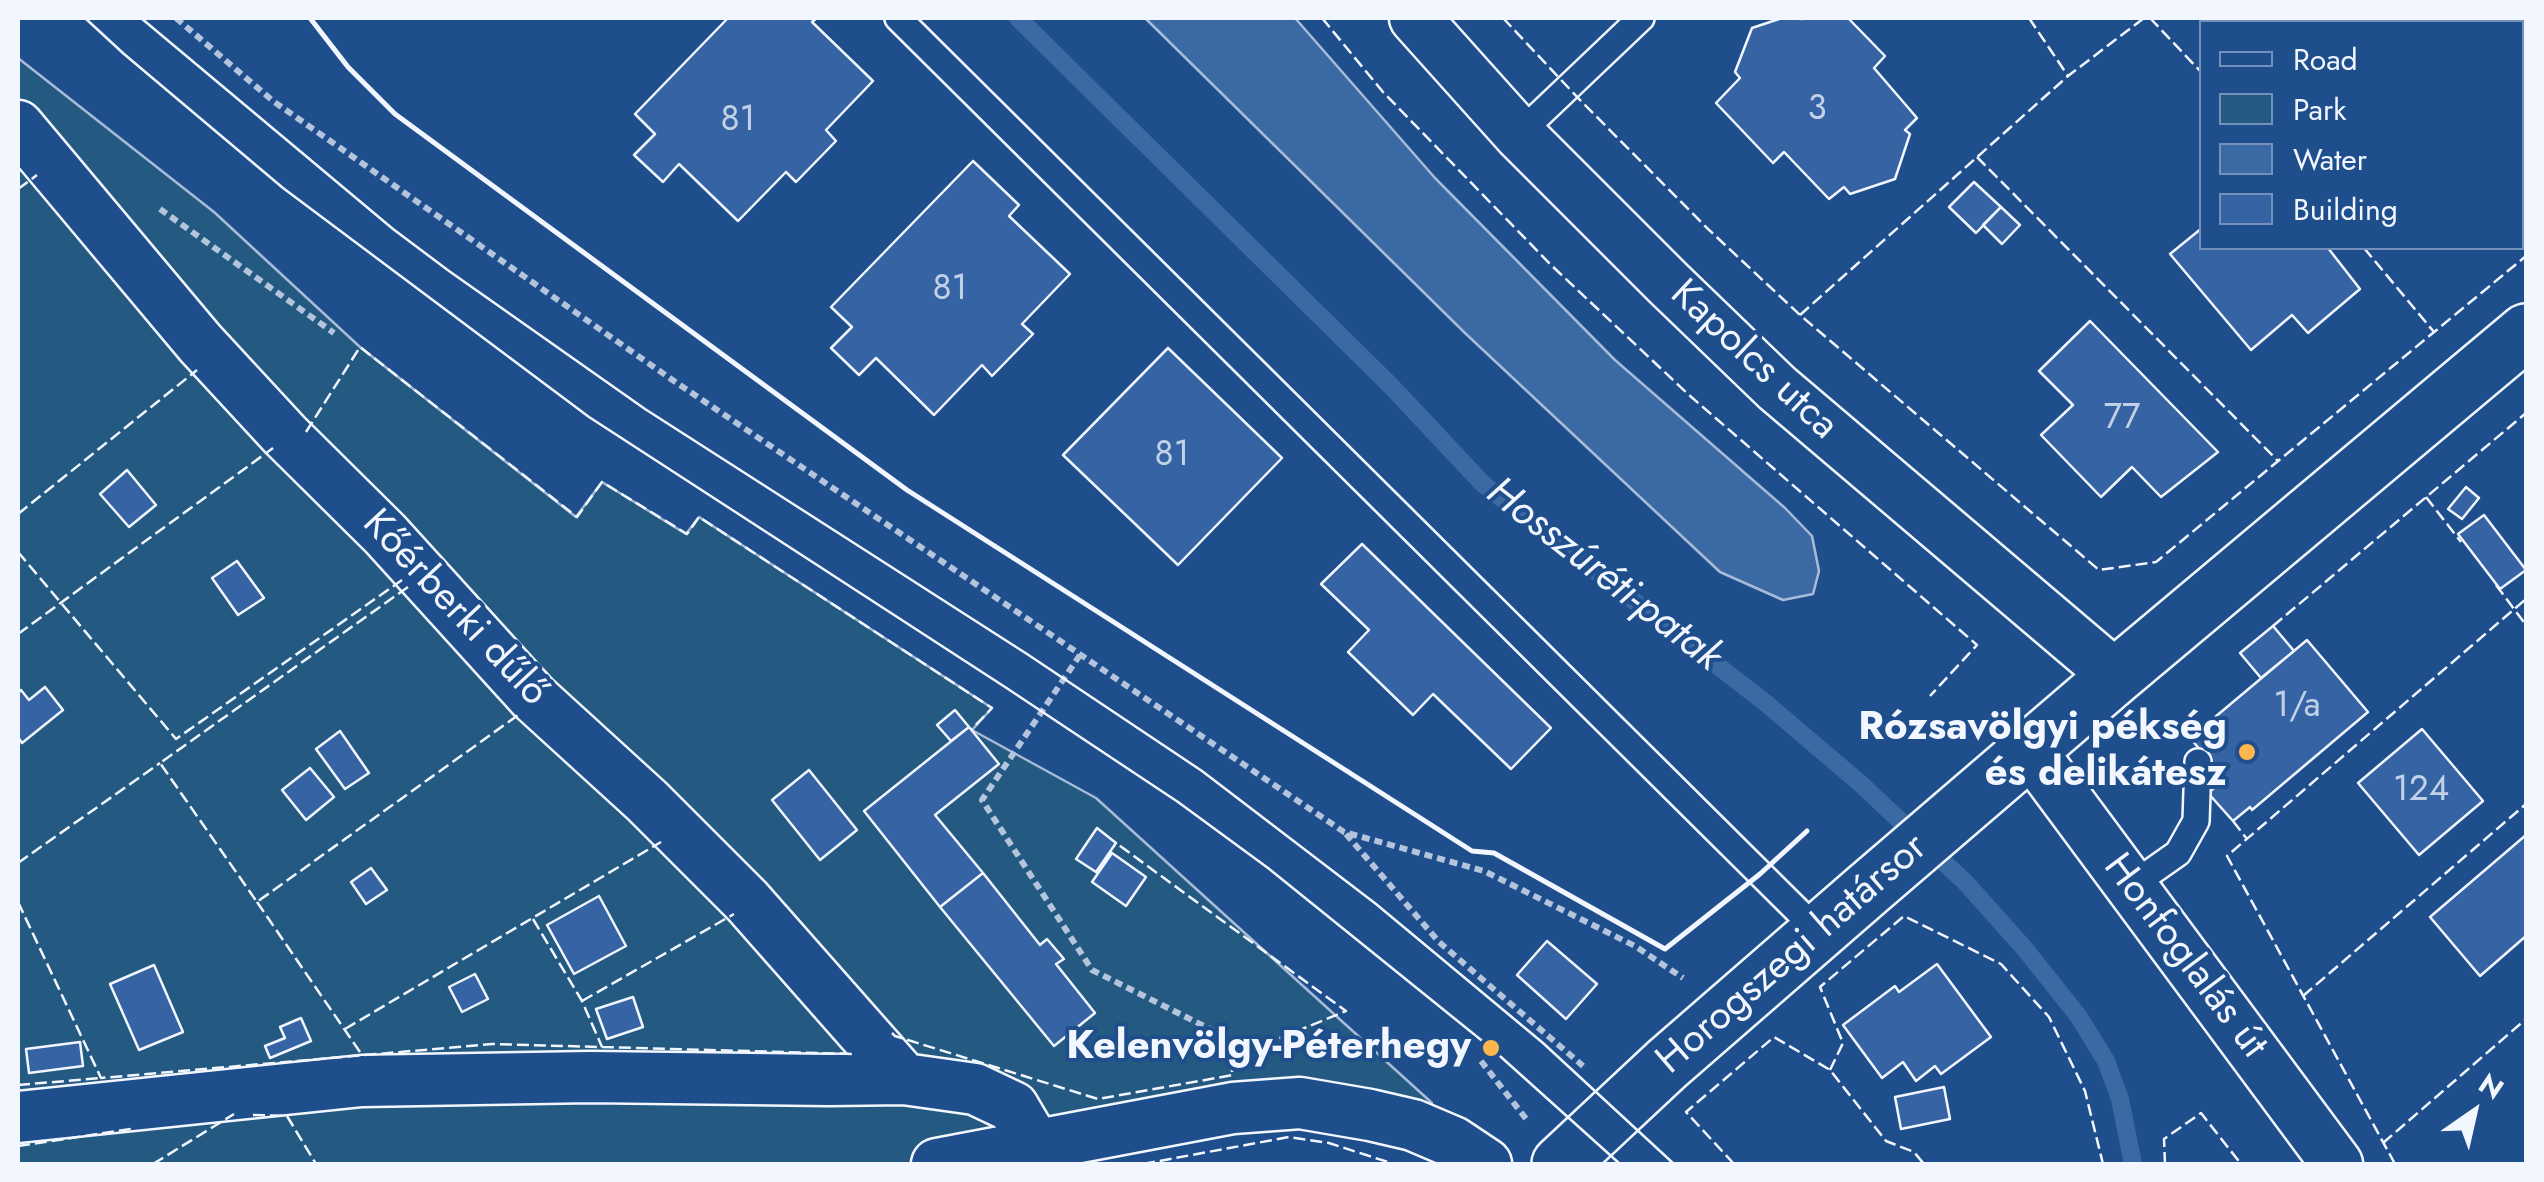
<!DOCTYPE html>
<meta charset="utf-8">
<style>
body{margin:0}
#map{position:relative;width:2544px;height:1182px;overflow:hidden;background:#1f4e8c;font-family:Jost,sans-serif}
canvas{display:block}
.frame{position:absolute;inset:0;border:20px solid #f2f6ff;pointer-events:none}
.legend{position:absolute;left:2199px;top:20px;width:325px;height:230px;box-sizing:border-box;background:#1f4e8c;border:2px solid #7391ba;margin:0;padding:12px 18px;list-style:none;font-size:30px;color:#f2f6ff}
.legend li{display:flex;align-items:center;gap:20px;height:50px}
.legend b{width:50px;border:2px solid #7391ba}
.north{position:absolute;left:2424px;top:1062px;width:100px;height:100px;-webkit-text-stroke:8px #1f4e8c;paint-order:stroke;rotate:34deg;font-size:28px;font-weight:700;line-height:40px;text-align:center;color:#f2f6ff}
.north::after{content:'';display:block;margin:auto;width:35px;height:45px;background:#f2f6ff;clip-path:polygon(50% 0,100% 100%,50% 72%,0 100%)}
</style>
<div id="map">
<canvas width="2544" height="1182"></canvas>
<div class="frame"></div>
<ul class="legend">
<li><b style="height:12px;background:#1f4e8c"></b>Road</li>
<li><b style="height:28px;background:#245a82"></b>Park</li>
<li><b style="height:28px;background:#3b69a3"></b>Water</li>
<li><b style="height:28px;background:#3563a3"></b>Building</li>
</ul>
<div class="north">N</div>
</div>
<script>
const c = document.querySelector('canvas').getContext('2d');
c.lineJoin = 'round';
function fill(path, color) { c.fillStyle = color; c.fill(path, 'evenodd'); }
const toPath = rows => new Path2D(rows.map(r => 'M' + r).join(''));
function stroke(path, color, width, dash) { c.strokeStyle = color; c.lineWidth = width; c.lineCap = dash ? 'butt' : 'round'; c.setLineDash(dash || []); c.stroke(path); }
function label(font, color, halo, rows, align = 'center') {
  c.font = font + ' Jost,sans-serif'; c.lineWidth = 8; c.setLineDash([]); c.textBaseline = 'middle'; c.strokeStyle = halo; c.fillStyle = color; for (const [text, x, y, turn = 0] of rows) {
    c.save(); c.translate(x, y); c.rotate((+turn || 0) * Math.PI / 180); c.textAlign = isNaN(turn) ? turn : align; if (halo) c.strokeText(text, 0, 0); c.fillText(text, 0, 0); c.restore();
  }
}
const green = toPath([
 [18,58,214,212,360,347,576,517,602,482,686,534,699,517,992,708,972,730,1096,798,1432,1103,1413,1125,1370,1115,937,1164,18,1164,18,58]
]);
fill(green, '#245a82');
stroke(green, '#a8bbd7', 2.5);
const water = toPath([
 [1145,18,1295,18,1435,178,1615,360,1785,508,1812,536,1819,571,1813,594,1783,600,1720,572,1466,334,1145,18]
]);
fill(water, '#3b69a3');
stroke(water, '#a8bbd7', 2.5);
stroke(toPath([
 [1018,18,1391,386,1483,484,1767,704,1862,785,1965,882,2025,949,2079,1017,2106,1061,2120,1099,2133,1164]
]), '#3b69a3', 18);
const building = toPath([
 [728,18,817,18,812,22,873,81,826,130,836,141,796,182,786,172,738,221,679,164,663,182,634,155,655,134,635,114,728,18],
 [1782,18,1803,19,1805,18,1848,18,1885,56,1874,68,1917,118,1905,130,1910,134,1895,179,1850,194,1844,187,1829,199,1784,152,1773,163,1716,103,1740,78,1735,72,1752,28,1782,18],
 [973,161,1019,205,1009,216,1070,274,1022,324,1033,334,992,376,982,365,934,415,876,358,859,375,831,348,852,327,831,307,973,161],
 [1974,182,2001,207,1976,233,1949,207,1974,182],
 [2001,207,2020,225,2002,244,1983,225,2001,207],
 [2202,228,2202,248,2328,248,2360,289,2308,333,2292,315,2251,350,2170,254,2202,228],
 [2090,321,2218,452,2161,497,2132,467,2101,497,2041,435,2073,405,2039,371,2090,321],
 [1168,348,1282,458,1178,565,1063,455,1168,348],
 [127,470,156,505,129,527,100,494,127,470],
 [2466,487,2479,498,2462,519,2448,509,2466,487],
 [2484,515,2526,570,2500,589,2458,534,2484,515],
 [1362,544,1551,728,1511,769,1433,694,1413,715,1348,652,1369,630,1321,584,1362,544],
 [237,561,264,598,238,615,212,578,237,561],
 [2273,626,2294,651,2261,678,2240,653,2273,626],
 [2307,640,2368,712,2252,810,2250,807,2233,821,2208,793,2225,779,2190,738,2307,640],
 [45,687,63,710,22,743,18,737,18,693,21,690,29,700,45,687],
 [955,710,969,727,951,741,937,725,955,710],
 [969,727,999,764,935,815,983,873,940,907,864,811,969,727],
 [2422,729,2483,801,2419,855,2358,783,2422,729],
 [340,731,369,773,345,789,316,749,340,731],
 [310,768,334,797,306,820,282,790,310,768],
 [809,770,857,830,820,860,772,800,809,770],
 [1097,828,1116,843,1096,872,1076,859,1097,828],
 [2526,835,2526,936,2480,976,2430,917,2526,835],
 [1112,853,1146,877,1126,906,1092,882,1112,853],
 [371,868,387,890,366,904,351,882,371,868],
 [983,873,1040,945,1047,939,1064,959,1056,964,1095,1013,1054,1046,940,907,983,873],
 [599,896,626,946,574,974,547,925,599,896],
 [1547,941,1597,984,1566,1019,1517,975,1547,941],
 [1937,964,1991,1037,1941,1074,1935,1066,1916,1081,1903,1062,1882,1078,1843,1025,1895,986,1899,992,1937,964],
 [154,965,183,1032,139,1050,110,984,154,965],
 [475,974,488,999,462,1012,449,987,475,974],
 [633,997,643,1027,607,1039,596,1009,633,997],
 [301,1018,311,1041,270,1058,265,1046,285,1038,280,1027,301,1018],
 [80,1042,83,1066,29,1073,26,1049,80,1042],
 [1944,1087,1950,1119,1901,1129,1895,1097,1944,1087]
]);
fill(building, '#3563a3');
stroke(building, '#f2f6ff', 2.5);
const service = toPath([
 [898,18,1819,932],
 [1519,134,1641,18],
 [2131,886,2178,853,2196,821,2198,762]
]);
const minor = toPath([
 [1415,18,1519,134,1668,283,1777,388,2116,676],
 [2461,18,2464,22],
 [2522,106,2526,113],
 [18,126,200,343,285,435,385,534,533,697,647,801,747,901,904,1079,975,1089,1013,1107,1036,1146],
 [2030,750,2337,1164],
 [18,1117,362,1081,590,1077,829,1080,904,1079],
 [937,1164,1233,1108,1300,1103,1370,1115,1413,1125,1453,1142,1486,1164]
]);
const tertiary = toPath([
 [1560,1164,1667,1064,1867,890,2116,676,2526,332]
]);
stroke(service, '#f2f6ff', 30);
stroke(minor, '#f2f6ff', 55);
stroke(tertiary, '#f2f6ff', 60);
stroke(toPath([
 [176,18,273,101,671,379,1344,832,1484,871,1635,946,1683,978],
 [160,209,334,333],
 [1080,655,982,800,1092,970,1254,1051],
 [1346,834,1439,942,1583,1066],
 [1481,1061,1527,1120]
]), '#b3c4dc', 6, [8, 5]);
stroke(service, '#1f4e8c', 25);
stroke(minor, '#1f4e8c', 50);
stroke(tertiary, '#1f4e8c', 55);
stroke(toPath([
 [85,18,124,54,283,188,589,417,1005,687,1178,802,1268,868,1491,1048,1620,1164],
 [141,18,393,229,449,271,645,409,1027,654,1202,771,1376,904,1543,1043,1674,1164]
]), '#f2f6ff', 2.5);
stroke(toPath([
 [1322,18,1383,92,1551,265,1689,395,1977,645,1930,696],
 [1503,18,1579,99,1707,228,1800,315,2099,570,2156,562,2526,256],
 [2029,18,2068,76],
 [2150,18,2202,73],
 [2406,18,2409,22],
 [2513,18,2517,22],
 [2522,29,2526,35],
 [1977,157,2278,461],
 [2522,177,2526,184],
 [18,189,37,175],
 [2364,248,2434,332],
 [1800,315,2068,76,2144,18],
 [306,432,360,347,577,517,602,482,687,534,699,517,992,708,971,730],
 [2426,497,2461,542],
 [18,514,197,370],
 [18,552,176,739,402,580],
 [2496,585,2526,625],
 [408,587,160,763,257,902,521,713],
 [2273,626,2526,413],
 [18,634,273,448],
 [2233,821,2247,839],
 [18,863,160,763],
 [18,902,101,1078,492,1044,854,1054],
 [257,902,362,1055],
 [533,919,582,1001,602,1047],
 [2303,996,2526,804],
 [582,1001,734,914],
 [345,1029,661,842],
 [892,1033,895,1036,1098,1099,1233,1075,1229,1059,1346,1011,1116,843],
 [1830,1070,1843,1043,1820,987,1904,916,2001,964,2049,1017,2085,1091,2103,1164],
 [18,1085,101,1078],
 [253,1115,287,1116,316,1164],
 [2383,1143,2526,1019],
 [18,1146,131,1129],
 [153,1164,234,1114],
 [1143,1164,1289,1137,1329,1143,1394,1164],
 [1734,1164,1686,1112,1774,1037,1830,1070,1886,1141,1914,1152,1924,1164],
 [2165,1164,2164,1139,2201,1113,2241,1164],
 [2395,1164,2227,856,2526,599]
]), '#f2f6ff', 2.5, [12, 5]);
stroke(toPath([
 [310,18,348,67,395,114,907,490,1472,851,1494,853,1665,949,1760,874,1807,831]
]), '#f2f6ff', 5);
for (const [x, y, r, color] of [
 [2247,752,10,"#ffb74d"],
 [1491,1048,10,"#ffb74d"]
]) { const dot = new Path2D(); dot.arc(x, y, r, 0, 2 * Math.PI); c.fillStyle = color; c.fill(dot); stroke(dot, '#1f4e8c', 4); }
label('35px', '#c3d1e8', null, [
 ["3",1817,111],
 ["81",738,122],
 ["81",950,291],
 ["77",2122,420],
 ["81",1172,457],
 ["1/a",2297,708],
 ["124",2421,792]
]);
label('40px', '#f2f6ff', '#1f4e8c', [
 ["Kapolcs utca",1753,361,43],
 ["Kőérberki dűlő",454,609,47],
 ["Horogszegi határsor",1793,955,-41],
 ["Honfoglalás út",2184,957,53]
]);
label('bold 40px', '#f2f6ff', '#1f4e8c', [
 ["Rózsavölgyi pékség",2227,729],
 ["és delikátesz",2227,775],
 ["Kelenvölgy-Péterhegy",1471,1048]
], 'right');
label('italic 42px', '#f2f6ff', '#1f4e8c', [
 ["Hosszúréti-patak",1603,576,38]
]);
</script>
